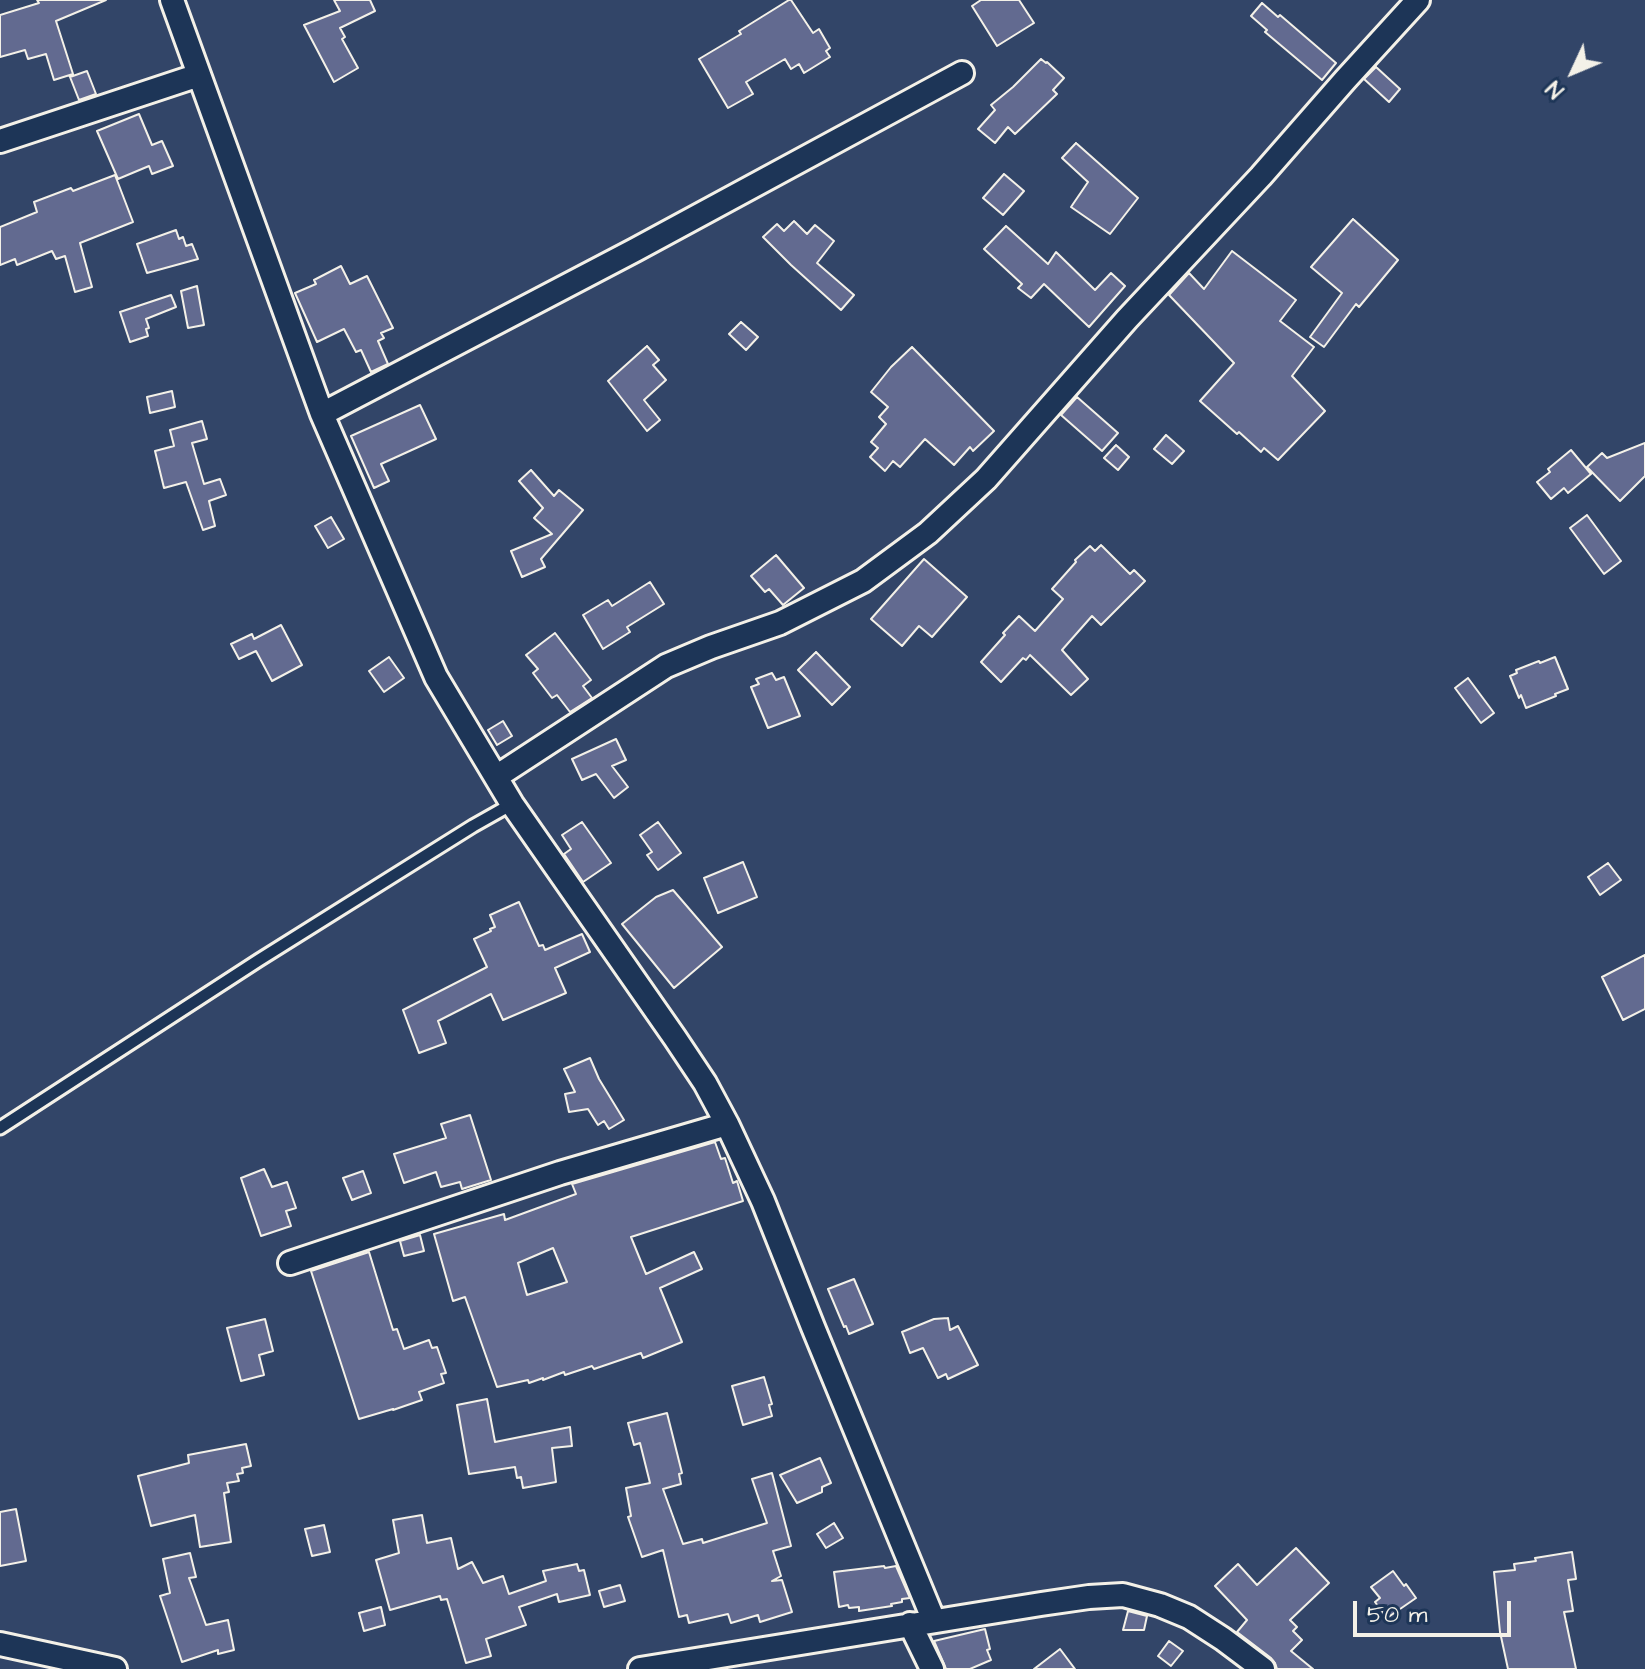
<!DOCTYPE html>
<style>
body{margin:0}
#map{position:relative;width:1645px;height:1669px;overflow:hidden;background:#324568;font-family:"Architects Daughter",sans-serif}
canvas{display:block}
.north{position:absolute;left:1533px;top:32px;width:80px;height:80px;-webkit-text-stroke:6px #1d3557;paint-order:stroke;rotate:226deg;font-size:22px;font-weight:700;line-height:32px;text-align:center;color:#f4f1e8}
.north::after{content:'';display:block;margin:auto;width:28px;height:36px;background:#f4f1e8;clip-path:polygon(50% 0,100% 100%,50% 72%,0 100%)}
.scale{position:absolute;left:1353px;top:1601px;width:158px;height:36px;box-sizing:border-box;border:4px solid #f4f1e8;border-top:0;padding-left:10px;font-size:24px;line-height:28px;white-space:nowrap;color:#f4f1e8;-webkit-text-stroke:6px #1d3557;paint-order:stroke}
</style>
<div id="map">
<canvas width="1645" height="1669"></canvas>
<div class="north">N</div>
<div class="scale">50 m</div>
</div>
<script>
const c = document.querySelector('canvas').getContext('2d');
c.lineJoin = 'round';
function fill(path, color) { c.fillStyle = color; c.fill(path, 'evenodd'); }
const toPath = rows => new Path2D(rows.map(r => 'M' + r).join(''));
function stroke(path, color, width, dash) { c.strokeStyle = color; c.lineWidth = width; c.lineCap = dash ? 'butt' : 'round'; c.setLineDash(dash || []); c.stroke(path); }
const building = toPath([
 [37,0,106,0,56,21,73,74,54,80,46,54,28,59,25,50,0,57,0,15,39,3,37,0],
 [334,0,370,0,375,11,340,28,345,37,342,39,358,68,334,82,304,25,340,11,334,0],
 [789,0,791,0,813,33,819,29,830,48,826,51,830,57,804,73,799,64,791,69,785,59,746,82,753,94,728,108,699,59,741,34,739,31,789,0],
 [981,0,1019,0,1034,23,997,46,972,6,981,0],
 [1262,3,1278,17,1280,15,1336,63,1322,80,1265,32,1267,30,1251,16,1262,3],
 [1041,59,1046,63,1047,62,1064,78,1053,90,1057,94,1015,134,1008,127,995,143,978,129,995,110,991,105,1013,87,1041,59],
 [1376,67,1400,89,1389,102,1364,79,1376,67],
 [87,71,96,94,79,100,70,77,87,71],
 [139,114,152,145,162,141,173,166,152,174,149,166,118,179,97,131,139,114],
 [1076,143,1138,198,1110,234,1071,207,1088,182,1062,158,1076,143],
 [1004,174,1024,191,1003,215,983,198,1004,174],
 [115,175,133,222,80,243,92,287,75,292,65,256,56,259,52,251,17,265,15,259,0,265,0,227,37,212,34,202,71,188,73,191,115,175],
 [1353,219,1398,260,1359,307,1356,304,1324,347,1310,337,1342,293,1311,267,1353,219],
 [794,221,807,234,815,225,834,241,817,263,854,295,841,310,791,265,763,237,777,224,784,231,794,221],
 [1006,226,1048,264,1056,252,1095,290,1111,273,1125,286,1089,327,1044,284,1031,298,1018,288,1022,284,984,249,1006,226],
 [176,230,179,239,183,237,186,246,192,244,198,259,147,273,137,244,176,230],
 [1232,251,1296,300,1280,321,1314,347,1292,376,1325,411,1278,460,1264,448,1261,452,1239,432,1237,434,1200,401,1234,363,1169,295,1189,273,1204,289,1232,251],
 [341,266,350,284,367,276,393,328,381,333,384,338,378,341,388,364,371,372,361,350,356,352,344,329,317,342,295,293,316,284,314,280,341,266],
 [197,286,204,325,188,328,181,291,197,286],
 [171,295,176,307,146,319,149,328,146,329,148,336,130,342,120,312,171,295],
 [741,322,758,337,746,350,729,334,741,322],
 [647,346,659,360,653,365,666,380,644,400,660,420,647,431,608,381,647,346],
 [912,347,994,431,973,451,970,447,954,465,925,439,900,467,893,461,885,471,870,457,878,448,871,442,886,424,879,417,888,407,871,392,891,367,912,347],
 [172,391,175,407,150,413,147,397,172,391],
 [1077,397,1118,433,1102,451,1061,415,1077,397],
 [420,405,436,439,381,464,389,481,374,488,351,436,420,405],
 [202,421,207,439,192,443,204,484,220,479,226,495,209,501,215,526,203,530,186,482,164,488,155,451,174,446,170,430,202,421],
 [1166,435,1184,451,1172,464,1154,449,1166,435],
 [1645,443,1645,476,1620,501,1587,467,1602,453,1607,458,1645,443],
 [1116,445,1129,457,1118,470,1104,458,1116,445],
 [1571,450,1591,474,1568,493,1564,488,1551,499,1537,482,1550,472,1548,469,1571,450],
 [531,470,554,496,559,490,583,510,541,559,545,567,522,577,511,551,552,534,534,518,543,508,519,481,531,470],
 [1587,515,1621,561,1604,574,1570,528,1587,515],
 [331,517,344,539,328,548,315,526,331,517],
 [1101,545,1130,574,1134,570,1145,581,1101,625,1092,616,1062,650,1088,679,1071,695,1030,655,1026,660,1023,658,1001,682,981,662,1005,635,1003,633,1019,616,1035,631,1063,599,1052,589,1076,562,1075,560,1090,546,1095,551,1101,545],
 [776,555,804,588,783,605,769,589,765,592,751,576,776,555],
 [924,559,967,597,932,637,919,626,902,646,871,619,924,559],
 [650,582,664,604,627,627,630,632,603,649,583,615,608,600,612,606,650,582],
 [281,625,302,665,272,681,256,651,239,659,231,644,252,634,254,639,281,625],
 [555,633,591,680,583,686,592,698,570,712,557,695,552,698,533,673,538,669,526,655,555,633],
 [816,652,850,687,832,705,798,670,816,652],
 [389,657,404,678,384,692,369,671,389,657],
 [1555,657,1568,689,1555,694,1556,696,1526,708,1521,695,1519,698,1510,676,1517,673,1516,670,1539,661,1540,663,1555,657],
 [772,673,776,680,784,677,800,716,768,728,751,687,759,684,756,679,772,673],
 [1468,678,1494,713,1481,723,1455,688,1468,678],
 [503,721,512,736,497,745,488,730,503,721],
 [616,739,626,760,612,766,628,787,614,798,596,774,582,780,572,759,616,739],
 [582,822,611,863,583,882,564,854,571,849,562,835,582,822],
 [658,822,681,853,658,870,647,855,652,852,640,835,658,822],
 [743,862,757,897,718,913,704,878,743,862],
 [1608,863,1621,880,1600,895,1588,877,1608,863],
 [673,890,722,947,674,988,622,924,656,897,673,890],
 [519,902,539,946,543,945,545,950,582,934,590,952,555,968,566,993,503,1020,491,994,438,1021,446,1043,419,1053,403,1010,487,967,474,939,491,931,490,929,495,927,490,915,519,902],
 [1645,955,1645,1009,1623,1020,1602,977,1645,955],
 [590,1058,599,1079,624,1120,609,1129,604,1121,598,1125,588,1109,569,1112,565,1094,575,1092,564,1069,590,1058],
 [470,1115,491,1180,462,1189,460,1182,441,1187,436,1172,404,1183,394,1154,446,1138,441,1124,470,1115],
 [715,1142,721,1159,725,1158,733,1183,737,1181,743,1201,631,1237,646,1274,694,1252,702,1269,660,1288,682,1342,643,1358,641,1353,594,1369,592,1366,565,1375,564,1372,543,1380,543,1378,529,1383,528,1380,497,1387,465,1297,453,1301,434,1234,504,1214,505,1220,576,1194,572,1184,715,1142],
 [553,1248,567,1282,527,1295,518,1263,553,1248],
 [264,1169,272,1187,287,1182,296,1208,286,1211,291,1226,261,1236,241,1178,264,1169],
 [363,1171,371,1193,352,1200,343,1178,363,1171],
 [420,1235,424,1251,404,1256,400,1241,420,1235],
 [369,1252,393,1330,397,1329,404,1349,429,1340,432,1348,437,1347,446,1373,441,1374,444,1383,419,1392,422,1400,393,1410,393,1409,359,1419,311,1271,369,1252],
 [854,1279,873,1324,849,1334,846,1326,844,1327,828,1289,854,1279],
 [948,1318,950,1330,958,1326,978,1365,948,1379,946,1374,938,1378,923,1348,910,1353,902,1332,934,1319,948,1318],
 [265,1319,273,1351,259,1355,264,1375,241,1381,227,1328,265,1319],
 [764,1377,772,1404,769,1405,772,1416,743,1425,732,1386,764,1377],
 [487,1399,495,1442,570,1427,572,1446,552,1448,556,1482,523,1488,521,1477,517,1478,515,1467,469,1474,457,1405,487,1399],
 [667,1413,682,1473,679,1474,681,1484,663,1489,683,1544,702,1539,703,1543,767,1523,752,1479,772,1473,791,1546,773,1551,781,1576,772,1581,782,1580,792,1612,760,1622,758,1615,731,1623,728,1614,689,1623,687,1615,679,1617,663,1550,642,1557,628,1517,631,1516,626,1488,650,1483,640,1443,634,1445,628,1423,667,1413],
 [246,1444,251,1466,242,1468,243,1473,237,1474,239,1481,227,1483,229,1492,224,1493,231,1542,200,1547,195,1515,151,1526,138,1476,189,1463,188,1455,246,1444],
 [820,1458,831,1483,822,1487,822,1492,797,1503,780,1475,820,1458],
 [16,1509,26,1561,0,1566,0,1512,16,1509],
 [422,1515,427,1543,451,1538,458,1569,472,1562,483,1583,503,1576,509,1594,546,1581,543,1571,577,1564,579,1571,584,1570,590,1595,559,1602,557,1594,519,1607,526,1625,486,1639,491,1656,466,1663,447,1599,441,1600,440,1596,390,1610,376,1560,399,1553,393,1520,422,1515],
 [834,1523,843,1538,826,1548,817,1534,834,1523],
 [324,1525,330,1552,312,1556,305,1529,324,1525],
 [1296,1548,1329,1583,1290,1620,1297,1627,1293,1631,1302,1640,1291,1651,1313,1669,1277,1669,1275,1663,1271,1658,1237,1632,1247,1620,1215,1586,1238,1564,1257,1585,1296,1548],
 [1572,1552,1576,1579,1568,1580,1573,1611,1564,1612,1576,1669,1508,1669,1500,1632,1494,1572,1515,1570,1514,1564,1536,1561,1535,1558,1572,1552],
 [190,1553,196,1577,189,1578,206,1625,228,1620,234,1650,218,1654,218,1650,182,1662,160,1596,170,1593,163,1559,190,1553],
 [884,1566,885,1568,896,1566,910,1598,902,1599,902,1602,891,1604,892,1606,859,1611,859,1607,849,1608,848,1605,839,1607,834,1572,884,1566],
 [1393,1571,1404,1586,1406,1584,1416,1598,1387,1618,1375,1602,1380,1598,1371,1587,1393,1571],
 [620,1585,625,1601,604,1607,599,1591,620,1585],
 [381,1607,385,1625,364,1631,359,1613,381,1607],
 [1128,1611,1147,1616,1144,1630,1123,1630,1128,1611],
 [985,1629,990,1649,987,1650,991,1660,970,1669,946,1669,934,1641,985,1629],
 [1169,1641,1183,1651,1171,1666,1158,1656,1169,1641],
 [1060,1649,1075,1669,1034,1669,1060,1649]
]);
fill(building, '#626a90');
stroke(building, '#f4f1e8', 2);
const service = toPath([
 [0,1128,259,960,473,826,512,804]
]);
const minor = toPath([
 [172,0,322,414,436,677,512,804,675,1038,705,1083,727,1124,763,1201,813,1327,934,1621],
 [0,141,199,75],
 [322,414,635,250,962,73],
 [496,777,666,666,711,647,780,623,863,581,928,533,986,479,1127,319,1261,176,1345,80,1418,0],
 [290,1263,560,1173,727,1124],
 [910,1624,932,1669],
 [0,1644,115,1669],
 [640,1669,1041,1604,1089,1597,1123,1595,1160,1605,1189,1617,1223,1639,1263,1669]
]);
stroke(service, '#f4f1e8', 17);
stroke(minor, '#f4f1e8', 28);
stroke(service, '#1d3557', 11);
stroke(minor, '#1d3557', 22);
</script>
